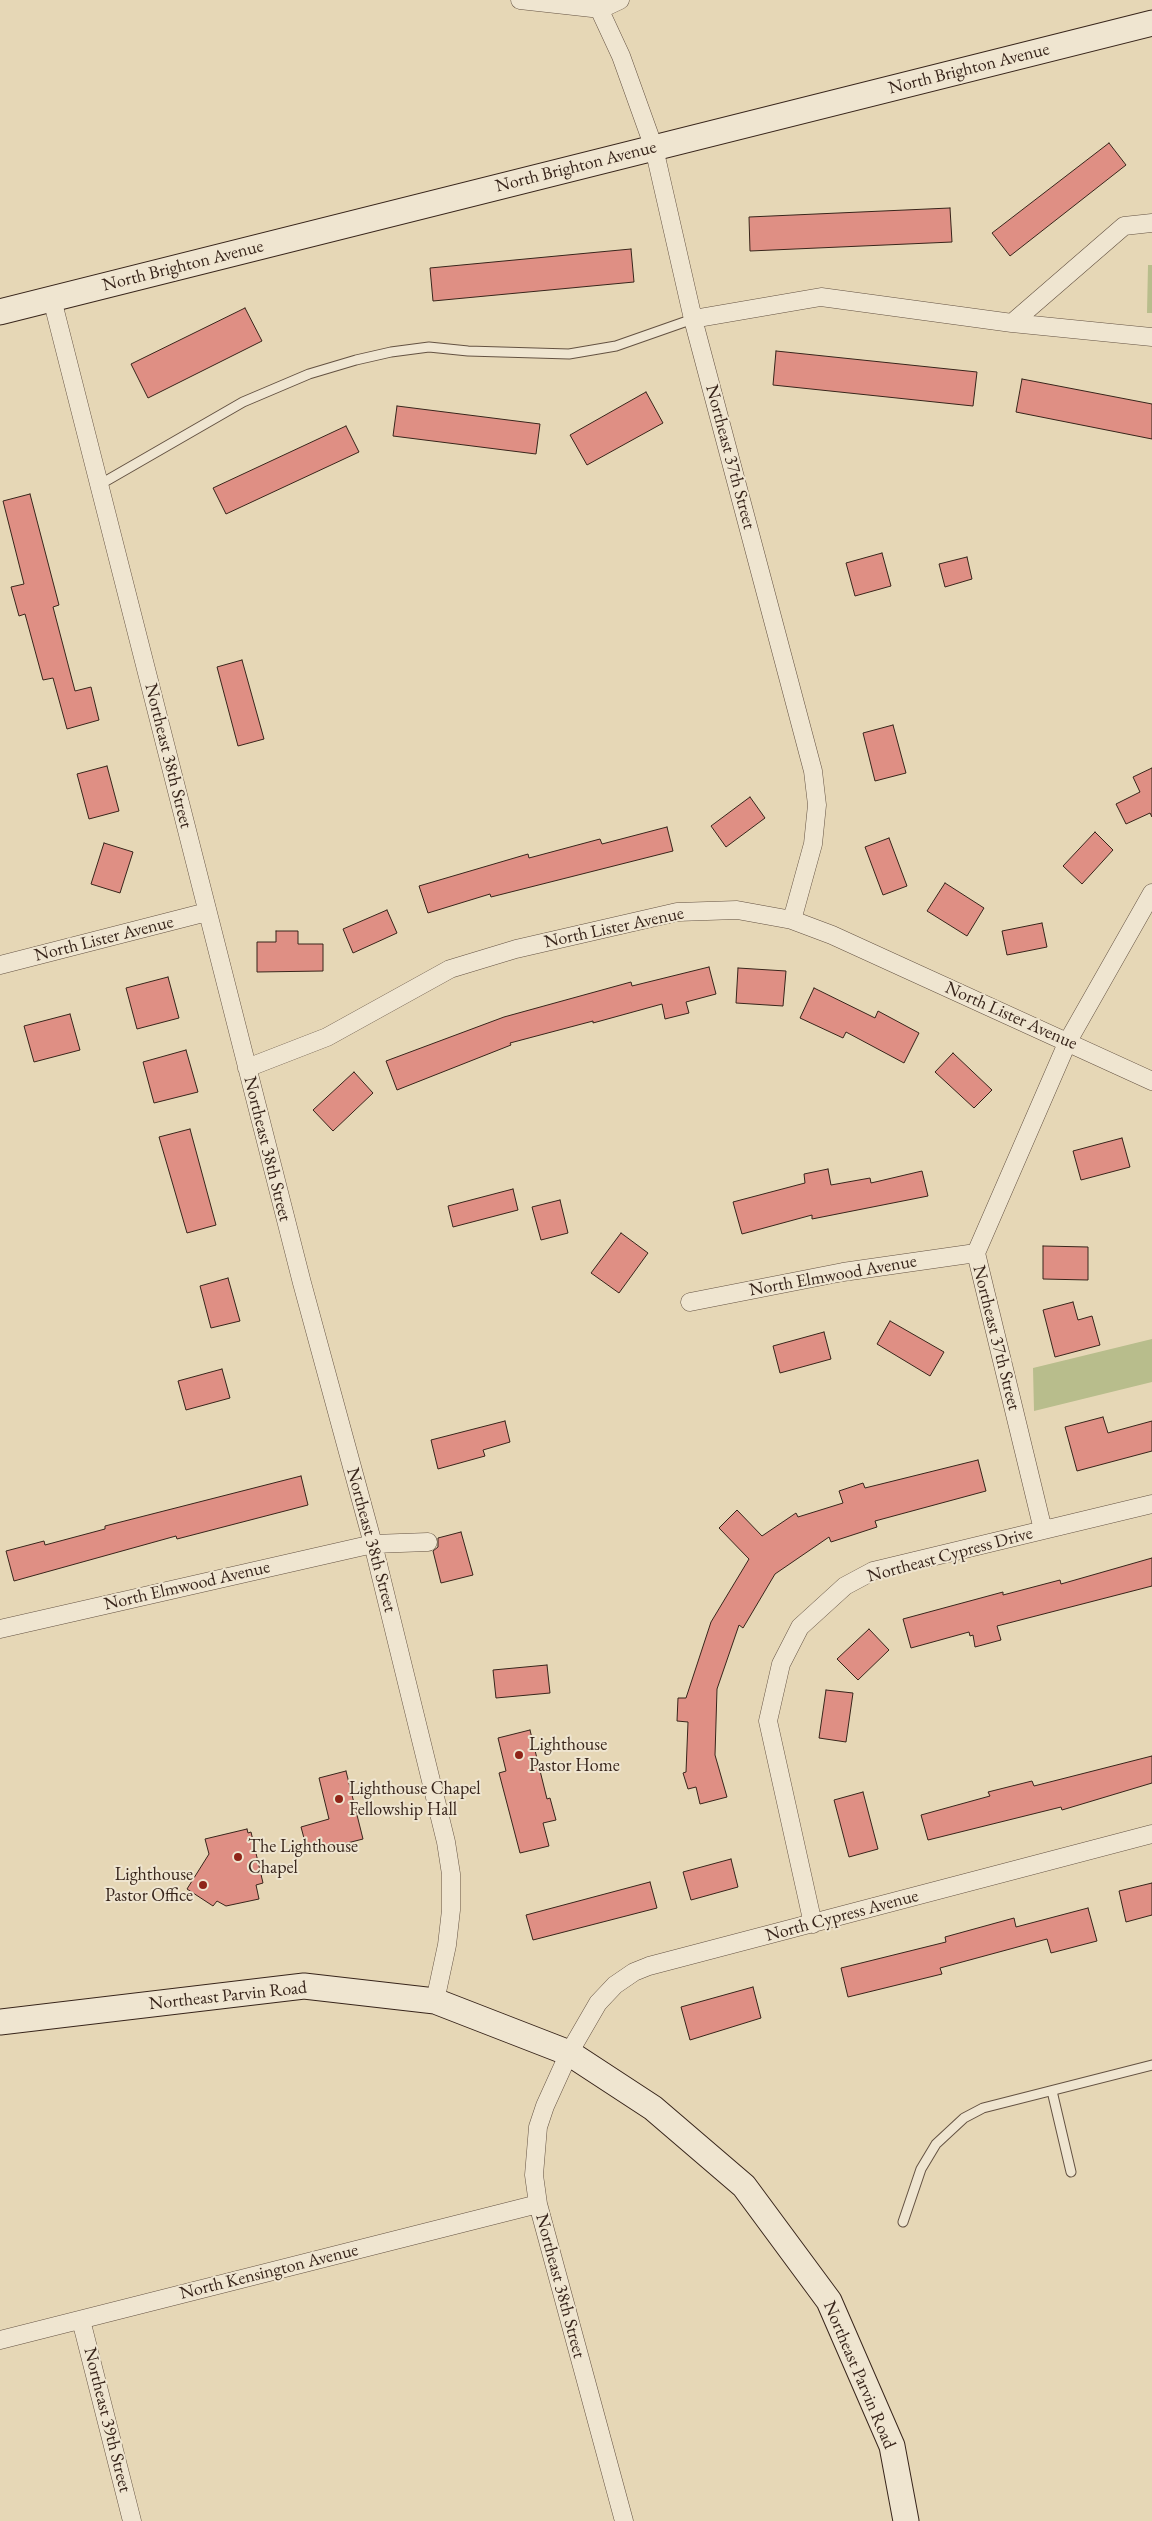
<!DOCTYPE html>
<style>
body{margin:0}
canvas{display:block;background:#e6d7b6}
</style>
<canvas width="1152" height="2521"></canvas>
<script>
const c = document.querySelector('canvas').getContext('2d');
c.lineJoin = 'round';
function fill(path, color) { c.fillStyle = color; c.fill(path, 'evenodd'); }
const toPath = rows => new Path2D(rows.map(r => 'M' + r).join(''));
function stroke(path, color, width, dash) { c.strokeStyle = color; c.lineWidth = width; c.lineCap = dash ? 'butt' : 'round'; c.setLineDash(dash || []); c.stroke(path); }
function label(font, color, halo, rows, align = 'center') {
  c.font = font + ' "EB Garamond",serif'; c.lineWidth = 4; c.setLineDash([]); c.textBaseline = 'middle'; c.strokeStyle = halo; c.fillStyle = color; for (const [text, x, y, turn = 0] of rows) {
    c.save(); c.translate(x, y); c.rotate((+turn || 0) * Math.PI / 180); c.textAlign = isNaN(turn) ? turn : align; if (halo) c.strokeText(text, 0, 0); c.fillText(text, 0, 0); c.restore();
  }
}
fill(toPath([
 [1148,265,1152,265,1152,313,1147,313],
 [1152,1339,1152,1382,1034,1411,1033,1368]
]), '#b8bd8c');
const building = toPath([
 [1109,143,1126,165,1010,256,992,233,1109,143],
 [950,208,952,242,750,251,749,217,950,208],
 [631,249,634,282,433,301,430,268,631,249],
 [245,308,262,341,148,398,131,364,245,308],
 [776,351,977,372,973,406,773,385,776,351],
 [1022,379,1152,404,1152,439,1016,412,1022,379],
 [646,392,663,423,587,465,570,435,646,392],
 [397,406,540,424,536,454,393,436,397,406],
 [346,426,359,452,226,514,213,488,346,426],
 [30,494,59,605,53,607,75,691,91,687,99,720,67,729,53,678,43,680,25,614,19,616,11,587,24,584,3,501,30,494],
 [882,553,891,586,855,596,846,563,882,553],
 [967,557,972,579,945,587,939,564,967,557],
 [242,660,264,739,238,746,217,667,242,660],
 [893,725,906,773,875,781,863,733,893,725],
 [107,766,119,811,89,819,77,774,107,766],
 [1152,768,1152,817,1150,813,1126,824,1116,804,1140,792,1133,777,1152,768],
 [750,797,765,818,726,847,711,826,750,797],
 [667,827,673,851,491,897,490,894,428,913,419,886,528,854,529,858,600,839,602,844,667,827],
 [1095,832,1113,850,1082,884,1063,866,1095,832],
 [889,838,907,886,883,895,865,847,889,838],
 [104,843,133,852,120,893,91,884,104,843],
 [945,883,984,908,967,936,927,911,945,883],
 [387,910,397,933,353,953,343,929,387,910],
 [1042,923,1047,947,1007,955,1002,931,1042,923],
 [276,931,298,931,298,944,323,944,323,971,257,972,257,942,276,942,276,931],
 [709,967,716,994,686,1002,689,1013,665,1019,662,1004,593,1023,593,1021,510,1043,511,1045,397,1090,386,1061,504,1017,631,982,632,986,709,967],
 [738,968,786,971,783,1006,736,1003,738,968],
 [168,977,179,1018,137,1029,126,988,168,977],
 [814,988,875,1018,878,1011,919,1033,904,1063,846,1032,843,1038,800,1018,814,988],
 [70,1014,80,1050,34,1062,24,1026,70,1014],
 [186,1050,198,1092,154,1103,143,1062,186,1050],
 [953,1053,992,1090,974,1108,935,1072,953,1053],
 [354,1072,373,1093,333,1131,313,1110,354,1072],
 [190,1129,216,1225,187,1233,159,1137,190,1129],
 [1122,1138,1130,1167,1081,1180,1073,1151,1122,1138],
 [828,1169,831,1185,870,1178,871,1183,922,1171,928,1196,812,1219,812,1215,742,1234,733,1202,805,1183,804,1174,828,1169],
 [513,1189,518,1210,453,1227,448,1206,513,1189],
 [560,1200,568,1233,541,1240,532,1207,560,1200],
 [621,1233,648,1253,619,1293,591,1273,621,1233],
 [1043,1246,1088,1247,1088,1280,1043,1279,1043,1246],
 [228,1278,240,1321,211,1328,200,1286,228,1278],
 [1073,1302,1078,1320,1092,1316,1100,1345,1055,1357,1043,1310,1073,1302],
 [890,1321,944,1352,930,1376,877,1344,890,1321],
 [824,1332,831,1359,780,1373,773,1346,824,1332],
 [222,1369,230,1398,186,1410,178,1381,222,1369],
 [1103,1417,1108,1433,1152,1421,1152,1451,1077,1471,1065,1427,1103,1417],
 [505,1421,510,1442,483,1450,485,1456,438,1469,431,1440,505,1421],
 [978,1460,986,1491,875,1521,877,1527,831,1542,829,1537,775,1574,743,1628,739,1625,717,1689,715,1755,727,1797,700,1804,696,1787,688,1789,683,1773,686,1772,688,1722,677,1721,678,1698,686,1698,711,1622,749,1559,719,1528,737,1510,762,1536,796,1513,798,1517,843,1503,839,1491,863,1483,865,1488,978,1460],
 [301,1476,308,1505,177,1539,176,1536,14,1581,6,1551,44,1541,45,1545,105,1529,105,1526,301,1476],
 [461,1532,473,1575,441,1583,433,1551,438,1547,438,1538,461,1532],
 [1152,1558,1152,1586,997,1626,1001,1640,975,1647,973,1635,970,1636,969,1632,911,1648,903,1619,1003,1592,1003,1595,1060,1580,1061,1584,1152,1558],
 [869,1629,889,1650,858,1680,837,1659,869,1629],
 [547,1665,550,1693,496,1698,493,1670,547,1665],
 [826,1690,853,1693,846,1742,819,1738,826,1690],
 [530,1730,547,1799,550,1798,556,1820,543,1823,549,1846,520,1853,499,1773,506,1771,498,1738,530,1730],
 [1152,1756,1152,1783,1062,1810,1061,1807,928,1840,921,1815,990,1796,988,1792,1032,1781,1034,1786,1152,1756],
 [346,1771,363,1839,308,1853,301,1827,329,1819,319,1778,346,1771],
 [863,1792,878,1849,849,1857,834,1800,863,1792],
 [247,1829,248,1833,251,1832,263,1883,256,1885,259,1899,226,1906,217,1901,213,1906,187,1889,209,1854,205,1839,247,1829],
 [731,1859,738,1887,691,1900,683,1872,731,1859],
 [650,1882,657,1908,533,1940,526,1915,650,1882],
 [1152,1883,1152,1915,1126,1922,1119,1891,1152,1883],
 [1088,1908,1097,1941,1051,1953,1047,1939,940,1968,942,1974,848,1997,841,1968,946,1942,945,1937,1014,1918,1016,1927,1088,1908],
 [753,1987,761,2018,690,2040,681,2007,753,1987]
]);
fill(building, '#df8f84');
stroke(building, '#38251b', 1);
const lane = toPath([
 [99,485,243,402,309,374,356,360,391,352,429,347,468,351,569,354,616,346,693,319],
 [1052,2091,1071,2172],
 [903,2222,921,2169,936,2144,964,2118,983,2108,1152,2065]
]);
const street = toPath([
 [520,0,601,9,620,0],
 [595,0,621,56,654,148,693,319,813,771,817,805,813,844,792,920],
 [1152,223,1124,226,1012,323,1152,337],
 [52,299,302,1283,373,1544,446,1842,451,1874,451,1910,447,1945,435,2001],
 [693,319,821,297,1012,323],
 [0,965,207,912],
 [247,1068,327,1037,450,969,516,949,677,912,737,910,792,920,832,935,1152,1081],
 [690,1302,843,1272,976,1253],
 [1043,1530,976,1253,1068,1041,1152,893],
 [0,1629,373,1544,428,1542],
 [813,1924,768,1721,781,1664,800,1627,845,1586,873,1571,1152,1504],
 [81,2320,132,2521],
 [0,2340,538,2204],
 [624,2521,538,2204,534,2175,538,2127,545,2106,569,2053,598,2003,615,1985,634,1972,649,1966,1152,1834]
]);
const secondary = toPath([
 [0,312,1152,23],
 [0,2022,304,1986,435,2001,569,2053,653,2108,744,2186,829,2301,892,2446,906,2521]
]);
stroke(lane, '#645242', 11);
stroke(street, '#645242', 19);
stroke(secondary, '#38251b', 27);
stroke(lane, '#efe5d0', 9);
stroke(street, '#efe5d0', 18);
stroke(secondary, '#efe5d0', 25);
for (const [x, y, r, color] of [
 [519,1755,5,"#8f2418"],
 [339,1799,5,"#8f2418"],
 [238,1857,5,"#8f2418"],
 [203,1885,5,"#8f2418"]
]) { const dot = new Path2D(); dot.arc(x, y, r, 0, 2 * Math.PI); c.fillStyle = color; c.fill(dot); stroke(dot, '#efe5d0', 2); }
label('18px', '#38251b', '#efe5d0', [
 ["North Brighton Avenue",969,69,-14],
 ["North Brighton Avenue",576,167,-14],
 ["North Brighton Avenue",183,266,-14],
 ["Northeast 37th Street",730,457,75],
 ["Northeast 38th Street",168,756,76],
 ["North Lister Avenue",614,928,-12],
 ["North Lister Avenue",104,939,-14],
 ["North Lister Avenue",1011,1016,24],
 ["Northeast 38th Street",267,1149,76],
 ["North Elmwood Avenue",833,1276,-10],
 ["Northeast 37th Street",996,1338,76],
 ["Northeast 38th Street",371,1540,75],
 ["Northeast Cypress Drive",950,1555,-15],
 ["North Elmwood Avenue",187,1586,-13],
 ["North Cypress Avenue",842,1916,-15],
 ["Northeast Parvin Road",228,1996,-6],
 ["North Kensington Avenue",269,2272,-14],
 ["Northeast 38th Street",560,2286,75],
 ["Northeast Parvin Road",859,2375,67],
 ["Northeast 39th Street",107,2420,76]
]);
label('18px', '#38251b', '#efe5d0', [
 ["Lighthouse",529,1745],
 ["Pastor Home",529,1766],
 ["Lighthouse Chapel",349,1789],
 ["Fellowship Hall",349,1810],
 ["The Lighthouse",248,1847],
 ["Chapel",248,1868],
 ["Lighthouse",193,1875,"right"],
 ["Pastor Office",193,1896,"right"]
], 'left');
</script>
